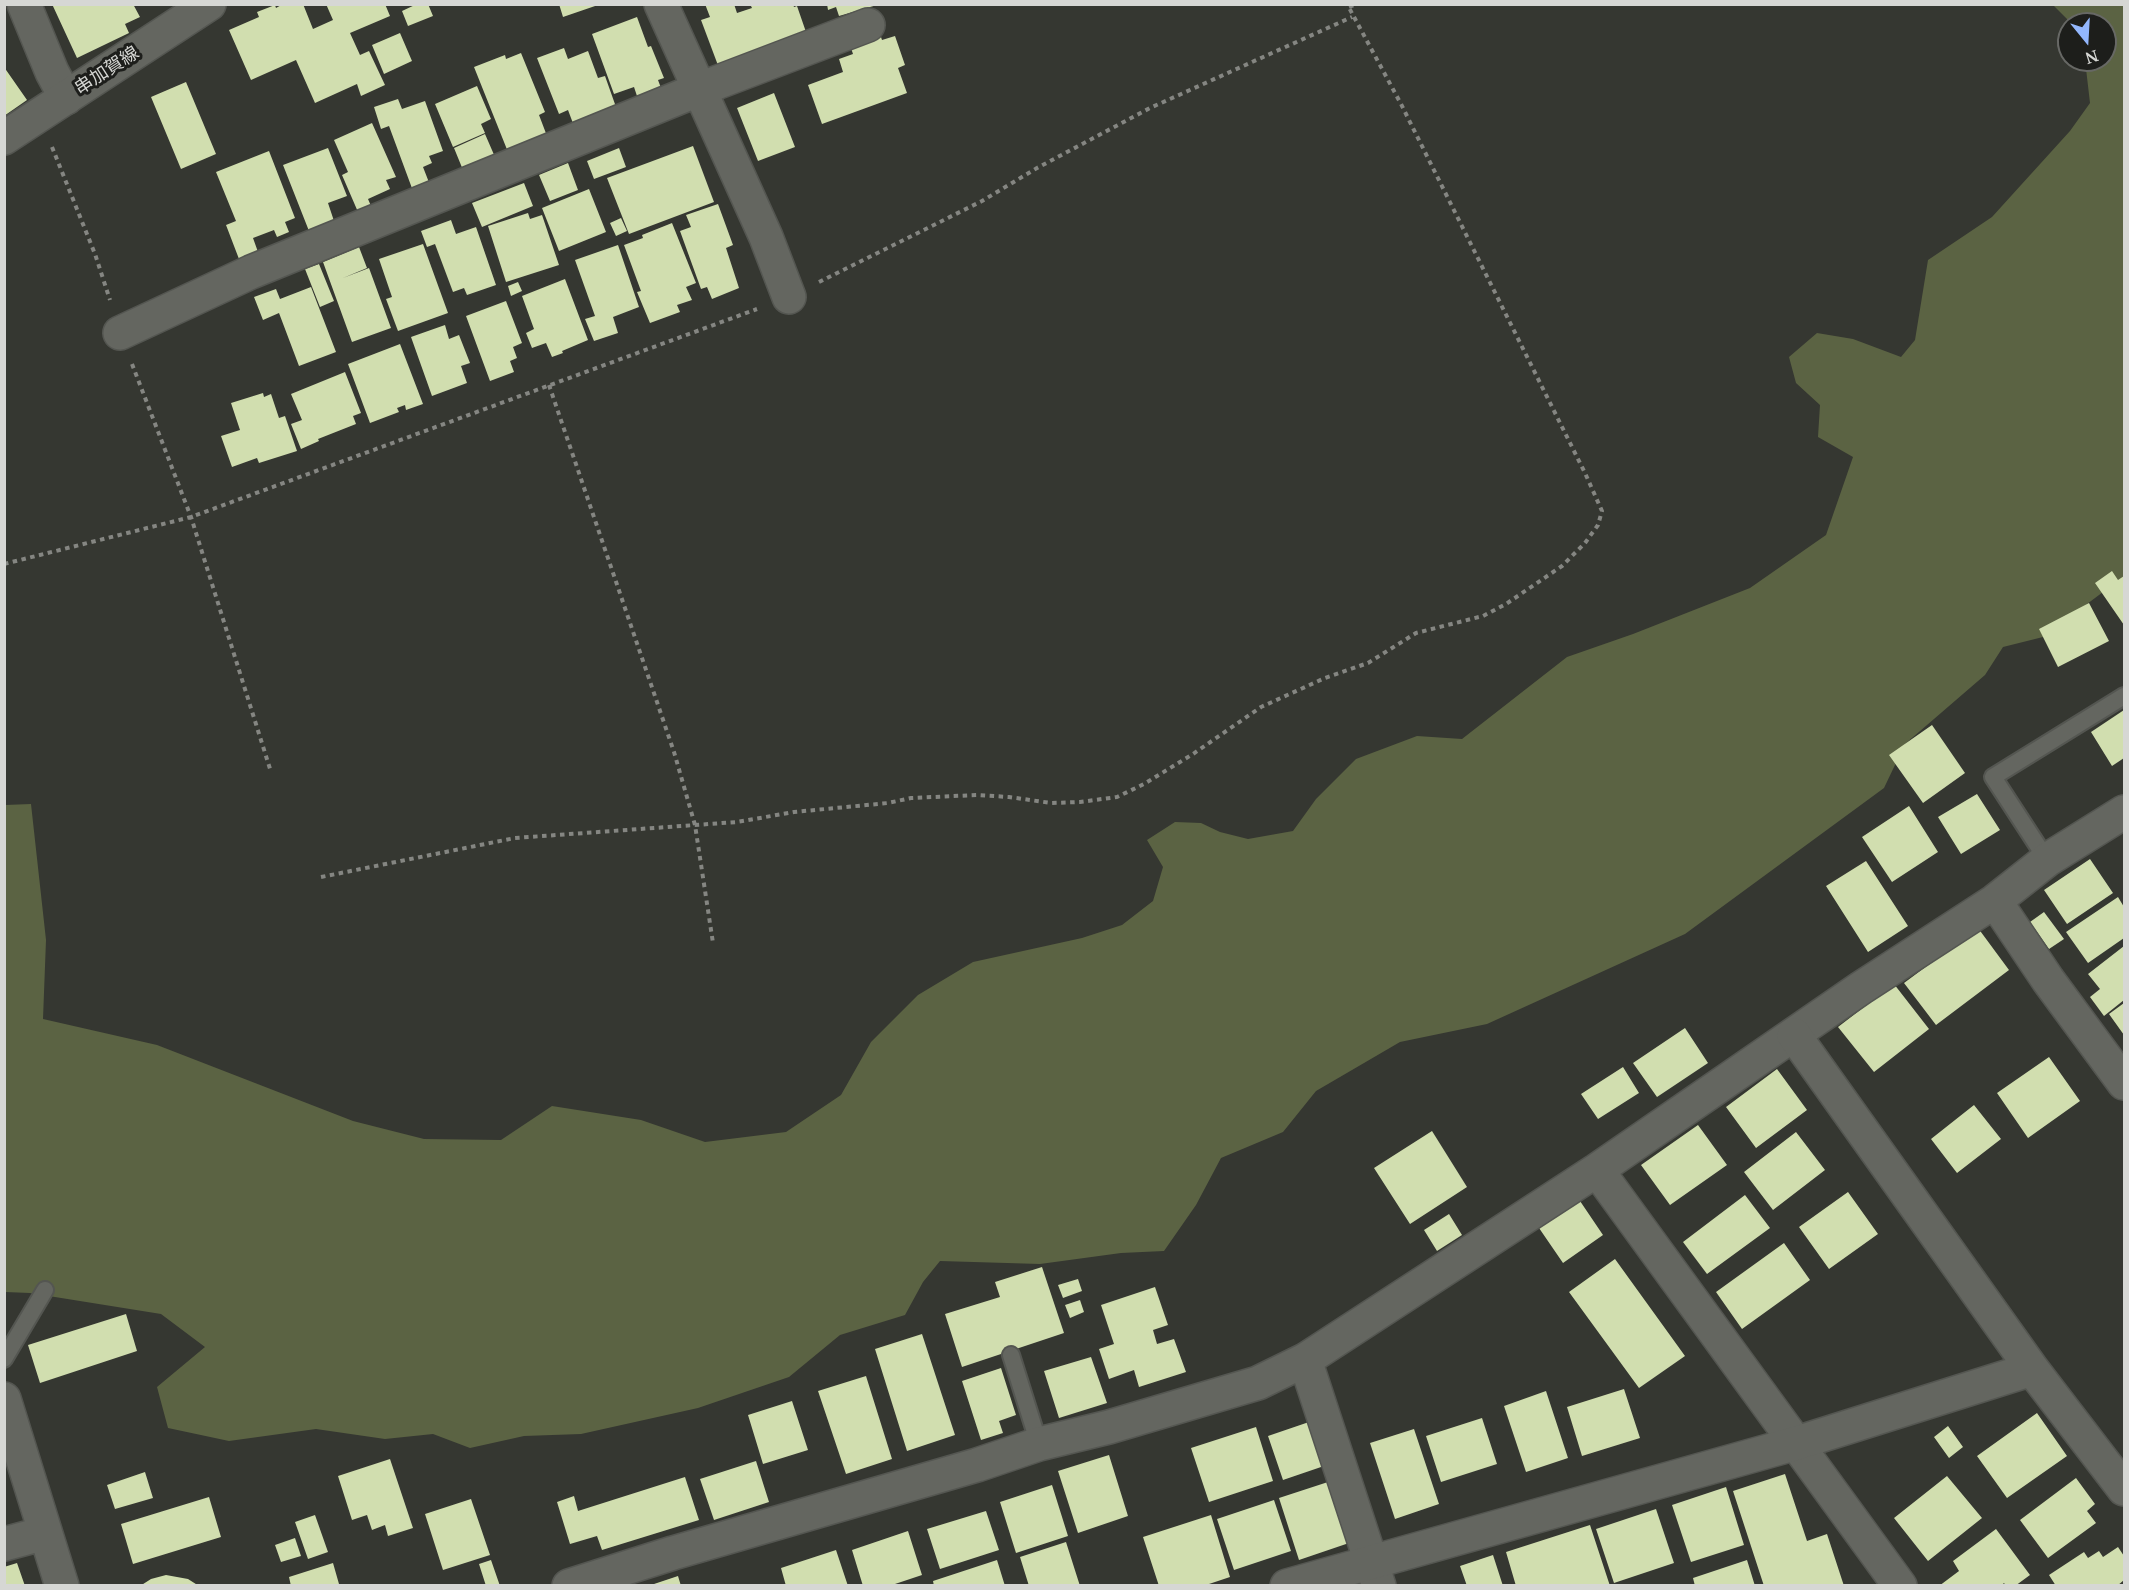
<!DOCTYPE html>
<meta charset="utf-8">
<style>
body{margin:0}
#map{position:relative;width:2129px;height:1590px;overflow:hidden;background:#353731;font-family:"Noto Serif",serif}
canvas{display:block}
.frame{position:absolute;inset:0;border:6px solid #d6d7d4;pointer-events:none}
.north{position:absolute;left:2057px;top:12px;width:60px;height:60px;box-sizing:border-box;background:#1d1e1b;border:2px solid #676865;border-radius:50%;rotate:162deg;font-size:16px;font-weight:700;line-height:24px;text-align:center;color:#d6d7d4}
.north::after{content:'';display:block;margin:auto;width:21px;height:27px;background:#93b7fd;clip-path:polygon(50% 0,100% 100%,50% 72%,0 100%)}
</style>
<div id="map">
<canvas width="2129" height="1590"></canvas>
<div class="frame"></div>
<div class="north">N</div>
</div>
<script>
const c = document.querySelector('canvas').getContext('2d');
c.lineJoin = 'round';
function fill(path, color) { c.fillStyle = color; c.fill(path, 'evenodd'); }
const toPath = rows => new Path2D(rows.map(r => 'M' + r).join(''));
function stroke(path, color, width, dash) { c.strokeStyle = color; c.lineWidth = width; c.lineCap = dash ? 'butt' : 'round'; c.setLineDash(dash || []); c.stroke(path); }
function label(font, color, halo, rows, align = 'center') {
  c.font = font + ' "Noto Serif","Noto Sans JP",serif'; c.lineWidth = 6; c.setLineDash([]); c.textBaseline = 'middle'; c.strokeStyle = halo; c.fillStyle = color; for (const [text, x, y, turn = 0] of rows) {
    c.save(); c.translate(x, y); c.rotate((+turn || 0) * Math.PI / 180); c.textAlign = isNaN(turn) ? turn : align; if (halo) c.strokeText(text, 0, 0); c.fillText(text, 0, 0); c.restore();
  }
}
fill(toPath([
 [2053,5,2124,5,2124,585,2103,592,2043,637,2003,647,1985,675,1905,744,1884,788,1685,934,1487,1024,1400,1042,1316,1091,1283,1132,1221,1158,1196,1205,1164,1251,1121,1253,1040,1264,940,1261,923,1282,905,1315,840,1335,789,1377,698,1408,581,1434,524,1436,470,1448,433,1434,385,1439,316,1429,229,1441,168,1428,157,1387,205,1347,161,1314,30,1293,5,1292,5,805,31,804,46,940,43,1019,157,1045,353,1121,424,1139,501,1140,552,1106,641,1120,705,1142,786,1132,841,1095,871,1042,918,995,973,962,1082,938,1122,925,1153,901,1163,867,1147,840,1175,822,1201,823,1220,832,1248,839,1293,831,1316,799,1356,759,1417,736,1462,739,1567,657,1633,634,1750,588,1826,535,1853,457,1818,437,1820,405,1796,383,1789,357,1817,333,1853,339,1901,357,1915,340,1928,260,1992,217,2070,131,2090,103,2085,60,2105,60,2105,24,2072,24]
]), '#5b6343');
fill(toPath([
 [52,4,133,4,140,17,125,24,129,33,77,58],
 [283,4,303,4,313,29,333,20,326,4,385,4,390,16,350,33,360,55,369,51,385,85,361,96,357,84,315,103,296,60,251,80,229,30,259,17,257,12,275,5,276,8],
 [417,4,428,4,433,16,408,26,402,11],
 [559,4,598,4,598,5,563,17],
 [705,4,734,4,737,13,752,8,750,4,793,4,794,7,797,6,806,32,719,68,701,20,710,17],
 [827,4,877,4,877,5,839,16,836,7,828,10],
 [637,17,648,47,651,46,664,78,658,80,661,88,638,99,634,87,614,94,592,34],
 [400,33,412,61,384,74,372,45],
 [895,36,905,65,898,68,907,93,822,124,808,85,843,72,839,59,853,54,851,48,881,37,882,40],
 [564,48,568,59,588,51,598,78,605,76,616,107,574,126,568,110,559,114,537,58],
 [521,53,545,112,539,115,547,136,508,152,474,67,505,55,506,59],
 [4,67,27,100,4,116],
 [186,82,216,154,181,169,151,97],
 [477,86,491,119,481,124,485,133,453,147,435,104],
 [774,93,795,147,758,161,737,108],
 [398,99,402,109,425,101,443,151,429,156,432,163,423,167,430,185,413,191,389,126,381,129,374,107],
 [372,123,396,177,386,180,390,189,368,199,371,206,358,212,342,175,348,172,334,140],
 [485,134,495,157,463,170,454,148],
 [693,146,714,202,629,234,607,178],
 [328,148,347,196,328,203,334,221,309,231,283,165],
 [619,148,626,167,594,179,587,161],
 [269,151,295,218,285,222,289,232,277,237,274,230,253,238,258,252,239,259,226,225,236,221,216,172],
 [568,163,578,190,550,201,539,175],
 [524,183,533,206,482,227,472,203],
 [589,189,606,232,559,251,542,208],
 [718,204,733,245,726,248,739,288,712,299,707,287,701,289,680,231,691,227,686,215],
 [528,213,530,219,542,215,559,265,506,282,488,226],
 [621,218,627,231,616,236,610,223],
 [451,220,456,234,476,227,496,285,467,295,464,288,453,292,435,244,427,247,421,231],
 [672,223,696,283,686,287,692,300,677,305,680,312,650,323,637,292,641,291,624,245,643,238,642,235],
 [423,244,448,313,398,331,386,299,392,297,379,259],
 [618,245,639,307,613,317,618,333,594,341,585,319,595,316,575,260],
 [359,247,367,268,343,278,369,268,391,328,352,342,323,262],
 [319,264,334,301,320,307,305,269],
 [565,279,588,340,562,351,563,353,552,357,546,343,532,348,526,333,534,329,522,296],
 [518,282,522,291,511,296,508,286],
 [311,287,336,352,299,366,279,313,263,320,254,297,276,289,280,299],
 [506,301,522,343,513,347,517,358,510,361,514,372,490,381,466,316],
 [445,325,449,339,459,335,470,363,461,366,467,383,432,396,411,337],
 [400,344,423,404,406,410,405,405,397,408,399,412,370,423,348,364],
 [345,372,361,413,353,416,356,424,318,439,319,441,301,449,291,424,302,420,291,394],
 [263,393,264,397,271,394,279,418,285,416,297,451,259,463,257,458,232,467,221,436,240,430,231,403],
 [2112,571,2118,580,2124,576,2124,625,2095,583],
 [2089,603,2109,641,2058,667,2039,629],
 [2124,710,2124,758,2112,766,2091,732],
 [1932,725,1965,773,1923,803,1889,755],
 [1977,794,2000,830,1961,854,1938,817],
 [1909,806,1938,852,1892,882,1862,837],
 [2090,859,2113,893,2067,924,2044,890],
 [1866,861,1908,926,1868,952,1826,886],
 [2118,897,2124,907,2124,938,2088,963,2066,932],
 [2044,912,2064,939,2049,949,2030,922],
 [1978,928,2009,970,1936,1025,1904,983],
 [2124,946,2124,1000,2104,1016,2090,997,2100,989,2088,974],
 [1894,984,1929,1029,1874,1072,1838,1027],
 [2124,1003,2124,1035,2109,1014],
 [1685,1028,1708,1063,1657,1097,1633,1063],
 [2049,1057,2080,1101,2028,1138,1997,1093],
 [1623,1067,1639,1093,1598,1119,1581,1094],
 [1777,1069,1807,1110,1756,1148,1726,1107],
 [1974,1105,2001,1139,1957,1173,1931,1139],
 [1698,1125,1727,1165,1670,1205,1641,1165],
 [1432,1131,1467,1187,1410,1224,1374,1168],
 [1796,1132,1825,1170,1773,1210,1744,1172],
 [1848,1192,1878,1234,1829,1269,1799,1227],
 [1745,1195,1770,1228,1707,1274,1683,1242],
 [1580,1201,1603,1235,1563,1263,1539,1228],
 [1449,1214,1462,1235,1437,1251,1424,1230],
 [1784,1243,1810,1280,1742,1329,1716,1292],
 [1615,1259,1685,1356,1639,1388,1569,1292],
 [1042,1267,1064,1333,962,1367,945,1314,1000,1297,995,1282],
 [1078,1279,1082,1291,1063,1298,1058,1285],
 [1155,1287,1168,1325,1153,1330,1157,1344,1174,1339,1186,1372,1139,1387,1134,1370,1109,1379,1099,1349,1114,1344,1101,1305],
 [1080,1300,1084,1312,1070,1318,1065,1305],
 [126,1314,137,1351,40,1383,28,1345],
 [922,1334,955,1435,907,1451,875,1349],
 [1091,1357,1107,1403,1059,1418,1044,1371],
 [1001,1368,1016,1415,999,1421,1003,1433,981,1440,962,1381],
 [866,1376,892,1459,846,1474,818,1391],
 [1624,1389,1640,1438,1582,1456,1567,1407],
 [1546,1391,1568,1458,1526,1472,1504,1406],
 [792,1401,808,1450,763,1464,748,1415],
 [2037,1413,2067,1456,2007,1498,1977,1456],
 [1482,1418,1497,1464,1441,1482,1426,1436],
 [1309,1422,1324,1466,1283,1480,1268,1436],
 [1948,1426,1963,1447,1949,1458,1934,1437],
 [1256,1427,1273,1481,1209,1502,1191,1448],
 [1414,1429,1439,1504,1395,1519,1370,1443],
 [1109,1455,1128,1516,1078,1533,1058,1471],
 [390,1459,413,1528,388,1536,385,1525,372,1530,367,1515,352,1520,338,1476],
 [756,1461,769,1502,714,1520,700,1479],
 [145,1472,153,1498,115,1509,107,1485],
 [1785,1474,1807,1541,1827,1534,1844,1586,1764,1586,1733,1491],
 [1947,1476,1982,1518,1928,1561,1894,1518],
 [685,1477,699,1520,602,1550,597,1536,570,1544,557,1502,574,1496,578,1511],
 [2076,1478,2095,1504,2087,1511,2096,1523,2048,1558,2020,1520],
 [1328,1482,1349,1543,1299,1560,1279,1498],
 [1052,1485,1068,1536,1016,1553,1000,1502],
 [1726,1487,1744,1545,1691,1562,1672,1505],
 [209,1497,221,1537,133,1564,121,1524],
 [471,1499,490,1555,443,1570,425,1514],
 [1274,1500,1291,1551,1234,1570,1217,1519],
 [1656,1509,1674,1563,1614,1583,1596,1529],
 [986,1511,999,1550,940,1569,927,1529],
 [315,1515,328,1552,308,1559,295,1522],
 [1211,1515,1230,1577,1203,1586,1159,1586,1143,1537],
 [1590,1525,1610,1586,1516,1586,1506,1552],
 [1996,1529,2030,1575,2015,1586,2006,1586,2004,1583,2001,1586,1939,1586,1959,1571,1953,1561],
 [908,1531,922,1575,889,1586,863,1586,852,1550],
 [295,1538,301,1556,281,1562,275,1545],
 [1066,1542,1080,1586,1029,1586,1020,1557],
 [2118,1547,2124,1556,2124,1580,2117,1586,2056,1586,2049,1575,2084,1552,2088,1558,2099,1551,2103,1557],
 [836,1550,848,1586,786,1586,781,1568],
 [1493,1555,1503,1586,1467,1586,1460,1566],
 [491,1560,500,1586,486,1586,479,1564],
 [997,1560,1005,1586,934,1586,933,1581],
 [1747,1560,1755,1586,1695,1586,1693,1578],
 [17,1563,25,1586,4,1586,4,1567],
 [333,1563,339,1584,291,1586,289,1577],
 [166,1575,188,1579,199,1586,140,1586,151,1579],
 [678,1576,681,1586,651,1586,651,1585]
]), '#d1deaf');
const lane = toPath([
 [2047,860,1993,777,2124,696],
 [1011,1355,1039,1444],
 [4,1359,45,1290]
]);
const street = toPath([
 [24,4,52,72,66,98],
 [661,4,766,237,789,297],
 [120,333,251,272,700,89,868,25],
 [1995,901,2048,980,2124,1083],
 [1597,1170,1900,1586],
 [1305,1360,1379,1586],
 [4,1399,62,1586],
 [4,1544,45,1533],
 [569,1586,673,1553,977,1465,1039,1444,1109,1427,1258,1383,1305,1360,1597,1170,1861,988,1995,901,2047,860,2124,812]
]);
const secondary = toPath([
 [4,138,209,4],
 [1794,1035,2032,1369,2124,1489],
 [1287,1586,1797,1443,2032,1369]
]);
stroke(lane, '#545651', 20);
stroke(street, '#545651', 36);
stroke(secondary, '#545651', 36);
stroke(toPath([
 [1349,7,1357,4],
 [52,147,95,254,110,300],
 [819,282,982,201,1037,168,1150,108,1352,17],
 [132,364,191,517,271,772],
 [549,385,674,752,695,825,713,943],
 [4,564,191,517,757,309],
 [321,877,515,838,737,822,794,812,888,803,911,798,977,795,1009,797,1051,803,1080,802,1117,797,1144,784,1193,754,1261,707,1325,678,1368,663,1416,633,1483,616,1506,604,1562,566,1585,543,1598,525,1602,511,1585,473,1401,104,1347,4]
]), '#858682', 4, [4.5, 4.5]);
stroke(lane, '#646660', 16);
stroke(street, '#646660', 33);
stroke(secondary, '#646660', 33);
label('18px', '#d6d7d4', '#1d1e1b', [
 ["串加賀線",107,71,-33]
]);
</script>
